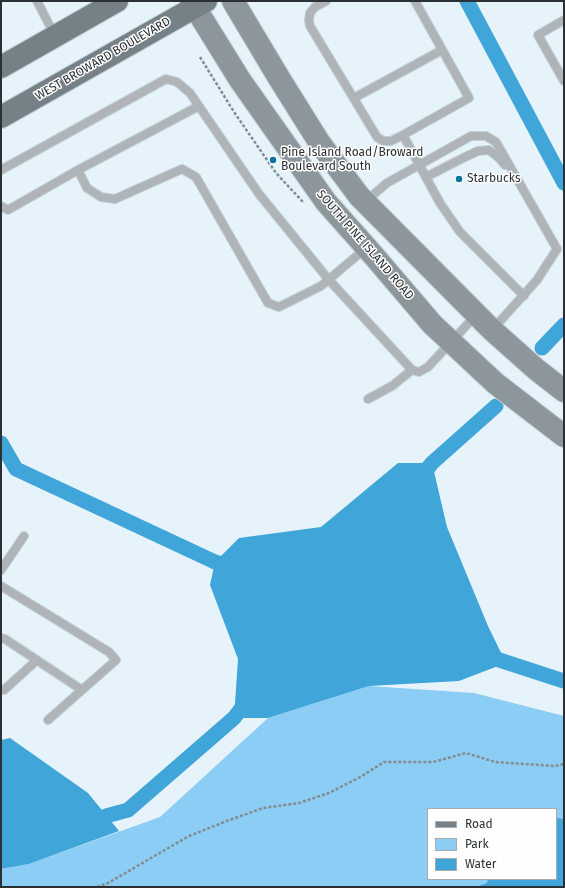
<!DOCTYPE html>
<style>
body{margin:0}
#map{position:relative;width:565px;height:888px;overflow:hidden;background:#e6f3fb;font-family:"Fira Sans",sans-serif}
canvas{display:block}
.frame{position:absolute;inset:0;border:2px solid #2a3033;pointer-events:none}
.legend{position:absolute;left:427px;top:808px;width:130px;height:72px;box-sizing:border-box;background:#fefefe;border:1px solid #a9acad;margin:0;padding:5px 7px;list-style:none;font-size:12px;color:#2a3033}
.legend li{display:flex;align-items:center;gap:8px;height:20px}
.legend b{width:20px;border:1px solid #a9acad}
</style>
<div id="map">
<canvas width="565" height="888"></canvas>
<div class="frame"></div>
<ul class="legend">
<li><b style="height:5px;background:#768087"></b>Road</li>
<li><b style="height:11px;background:#8bcdf4"></b>Park</li>
<li><b style="height:11px;background:#40a5d8"></b>Water</li>
</ul>
</div>
<script>
const c = document.querySelector('canvas').getContext('2d');
c.lineJoin = 'round';
function fill(path, color) { c.fillStyle = color; c.fill(path, 'evenodd'); }
const toPath = rows => new Path2D(rows.map(r => 'M' + r).join(''));
function stroke(path, color, width, dash) { c.strokeStyle = color; c.lineWidth = width; c.lineCap = dash ? 'butt' : 'round'; c.setLineDash(dash || []); c.stroke(path); }
function label(font, color, halo, rows, align = 'center') {
  c.font = font + ' "Fira Sans",sans-serif'; c.lineWidth = 3; c.setLineDash([]); c.textBaseline = 'middle'; c.strokeStyle = halo; c.fillStyle = color; for (const [text, x, y, turn = 0] of rows) {
    c.save(); c.translate(x, y); c.rotate((+turn || 0) * Math.PI / 180); c.textAlign = isNaN(turn) ? turn : align; if (halo) c.strokeText(text, 0, 0); c.fillText(text, 0, 0); c.restore();
  }
}
fill(toPath([
 [369,686,474,693,564,716,564,887,1,887,1,869,29,864,160,817,268,718],
 [428,809,556,809,556,879,428,879]
]), '#8bcdf4');
fill(toPath([
 [398,463,432,463,447,527,488,626,506,663,459,681,369,686,268,718,234,718,238,659,210,585,215,562,239,538,321,527],
 [10,738,88,793,119,831,29,864,1,869,1,740],
 [556,818,564,819,564,887,477,887,487,883,488,879,556,879]
]), '#40a5d8');
stroke(toPath([
 [467,1,564,183],
 [542,348,564,325],
 [1,443,16,469,215,562,234,568],
 [420,478,432,463,496,406],
 [487,656,564,681],
 [106,816,128,810,234,718,246,702]
]), '#40a5d8', 15);
const lane = toPath([
 [37,1,55,36],
 [326,1,315,7,310,13,309,20,310,26,377,137,383,141,391,141,403,135,440,203,460,232,524,296],
 [564,20,538,35,564,81],
 [354,98,442,50],
 [403,135,469,98,415,1],
 [1,170,166,79,177,82,190,93,259,194,329,280,412,370,419,372,428,367,476,315],
 [78,170,199,106],
 [426,177,465,157,478,151,489,150,500,159,505,165],
 [366,201,387,183,471,136,486,136,496,142,557,249,537,280,493,329],
 [1,206,8,210,78,170,87,188,101,197,115,199,182,169,196,177,268,303,279,307,321,286,366,248],
 [368,399,392,386,412,370],
 [1,570,24,536],
 [1,586,109,652,116,660,48,720],
 [1,638,5,639,82,690],
 [4,690,37,660]
]);
const secondary = toPath([
 [191,1,240,80,326,202,374,256,432,324,495,383,564,436],
 [233,1,279,78,319,142,359,196,492,330,537,370,564,391]
]);
const primary = toPath([
 [1,67,117,1],
 [1,117,206,1]
]);
stroke(lane, '#c4d0d7', 10);
stroke(secondary, '#c4d0d7', 24);
stroke(primary, '#c4d0d7', 24);
stroke(toPath([
 [200,57,234,112,276,173,303,202],
 [97,887,108,883,189,836,227,821,263,808,299,803,329,793,362,776,384,762,433,762,466,753,495,762,555,766,564,764]
]), '#838c91', 2.5, [3, 2]);
stroke(lane, '#aeb4b7', 8);
stroke(secondary, '#8d969b', 22);
stroke(primary, '#768087', 22);
for (const [x, y, r, color] of [
 [273,160,4,"#0a739f"],
 [459,179,4,"#0a739f"]
]) { const dot = new Path2D(); dot.arc(x, y, r, 0, 2 * Math.PI); c.fillStyle = color; c.fill(dot); stroke(dot, '#fefefe', 1.5); }
label('12px', '#2a3033', '#fefefe', [
 ["WEST BROWARD BOULEVARD",103,59,-30],
 ["SOUTH PINE ISLAND ROAD",365,245,49]
]);
label('12px', '#2a3033', '#fefefe', [
 ["Pine Island Road/Broward",281,153],
 ["Boulevard South",281,167],
 ["Starbucks",467,179]
], 'left');
</script>
